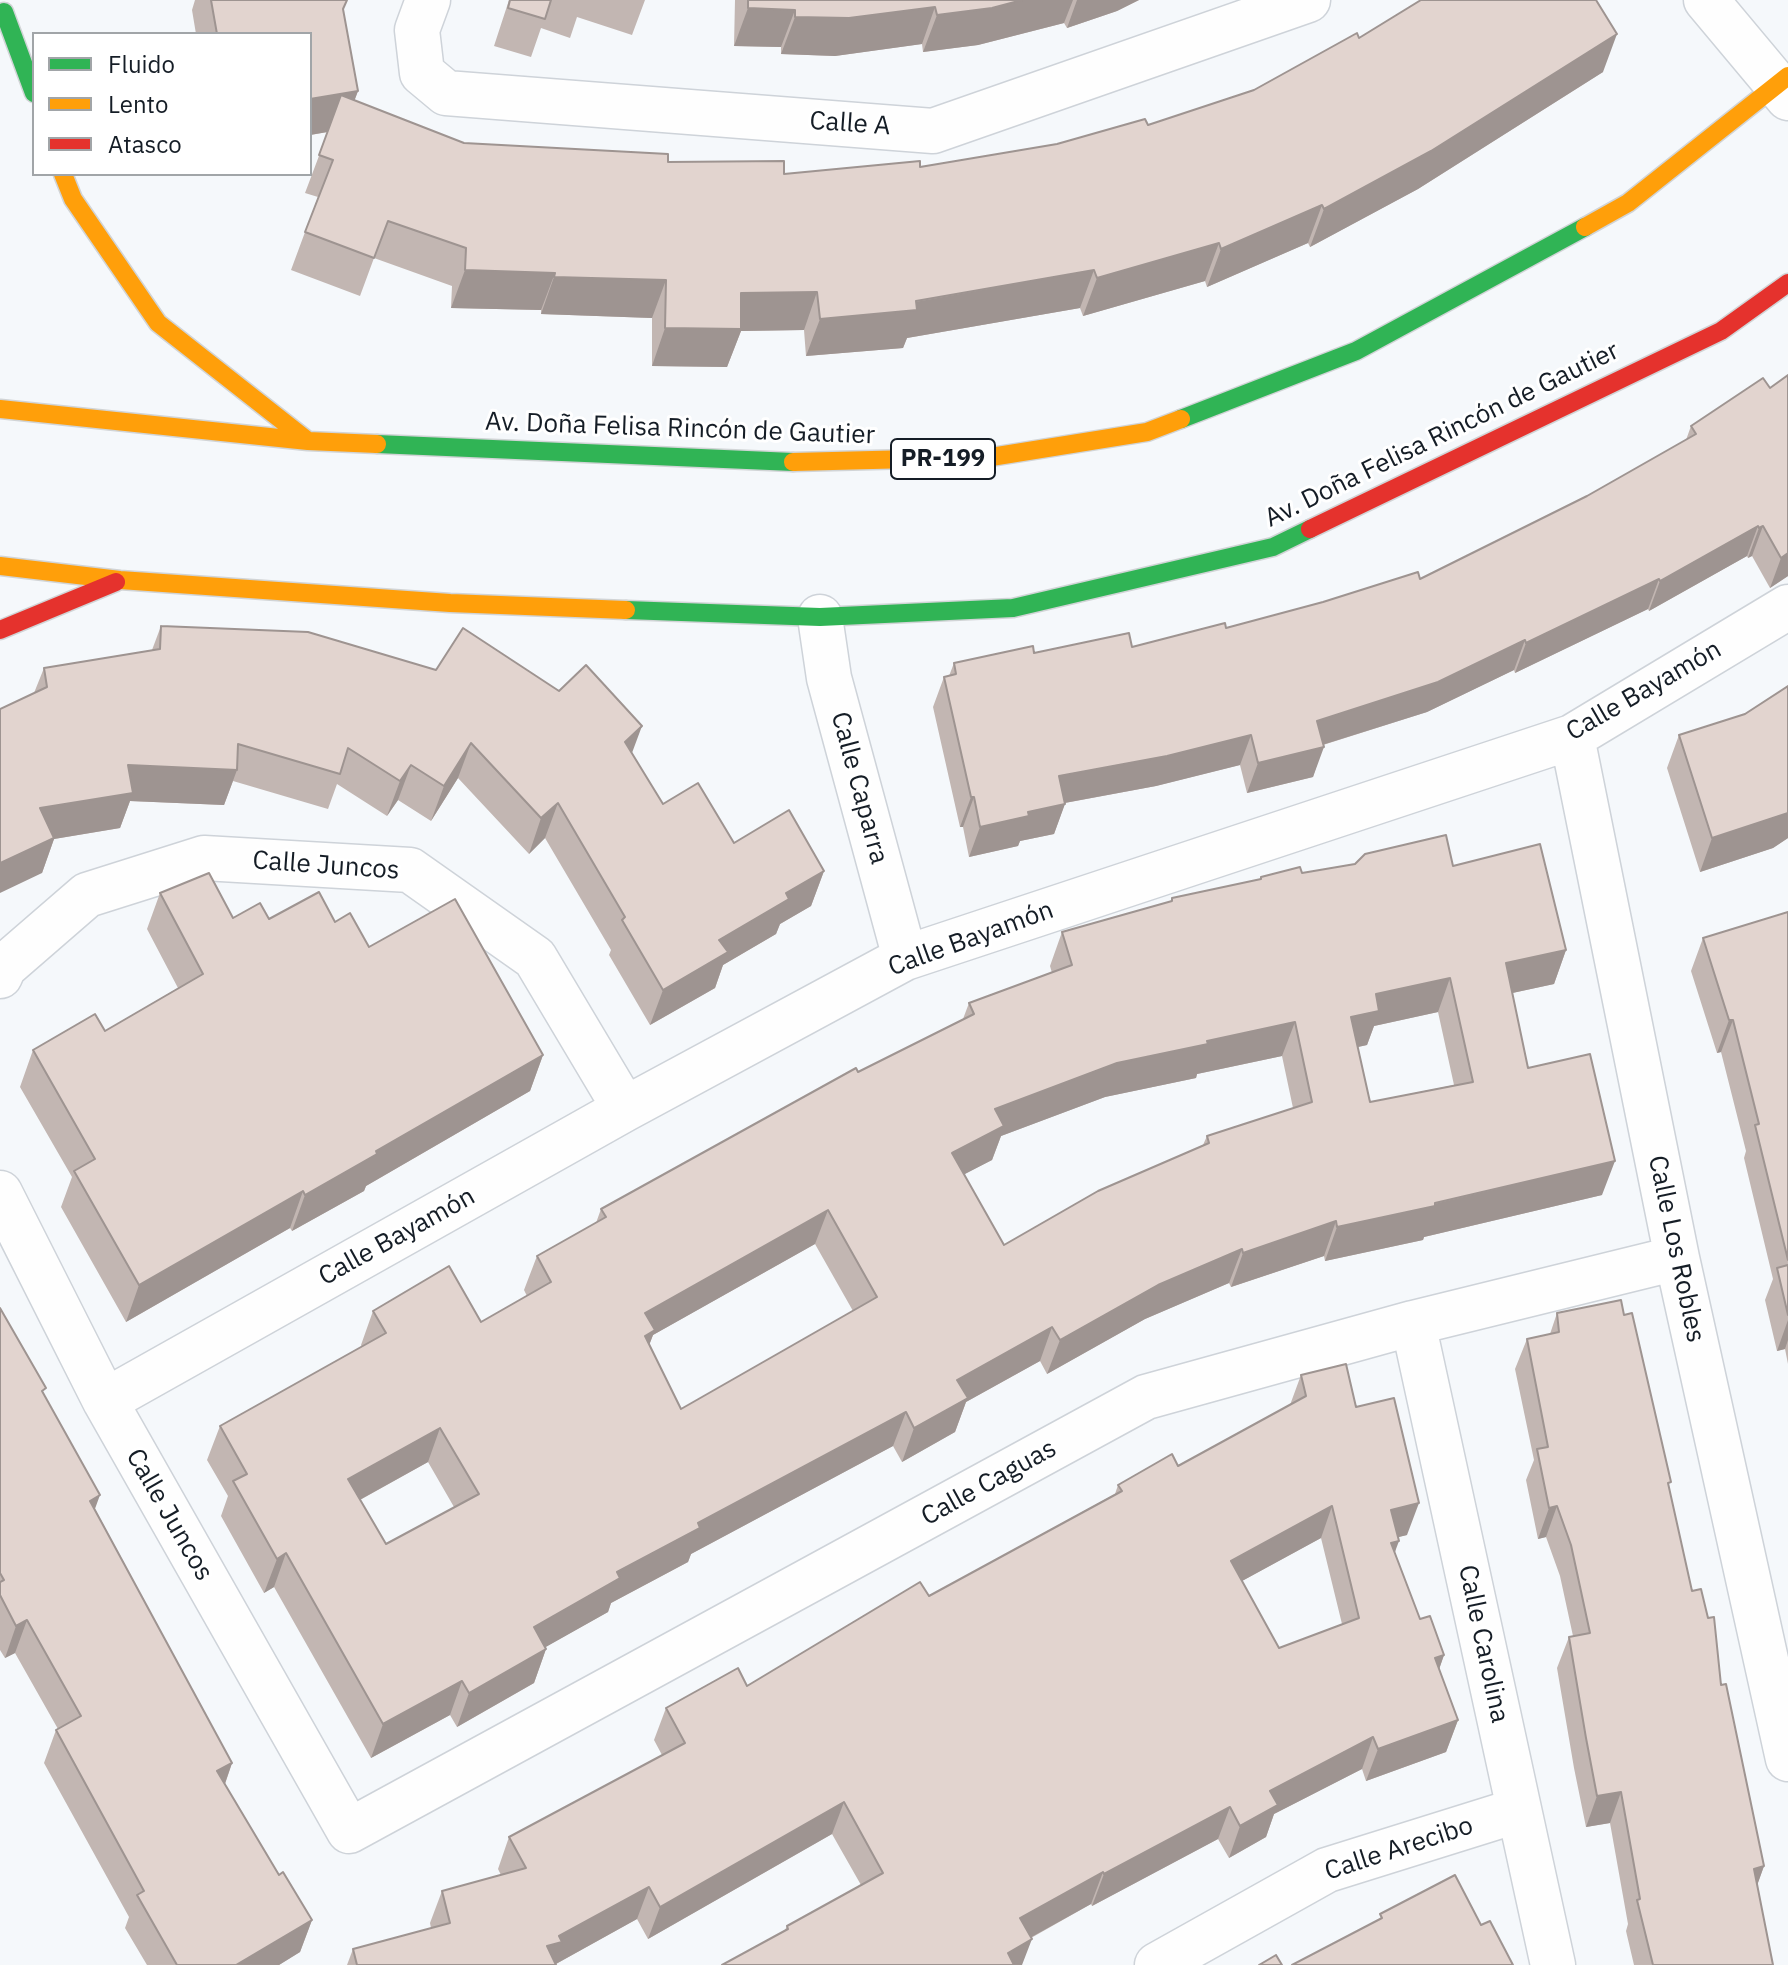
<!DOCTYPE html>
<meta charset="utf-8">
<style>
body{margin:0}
#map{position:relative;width:1788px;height:1965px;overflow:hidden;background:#f5f8fb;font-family:"IBM Plex Sans",sans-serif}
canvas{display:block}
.legend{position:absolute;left:32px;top:32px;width:280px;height:144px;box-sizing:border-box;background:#fff;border:2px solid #a1a5a8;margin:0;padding:10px 14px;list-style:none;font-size:24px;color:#151d26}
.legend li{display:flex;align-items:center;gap:16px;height:40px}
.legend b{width:40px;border:2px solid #a1a5a8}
</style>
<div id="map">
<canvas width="1788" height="1965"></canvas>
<ul class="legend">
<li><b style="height:10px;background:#30b455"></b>Fluido</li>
<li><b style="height:10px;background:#ff9f0a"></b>Lento</li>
<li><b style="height:10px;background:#e5322d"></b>Atasco</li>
</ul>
</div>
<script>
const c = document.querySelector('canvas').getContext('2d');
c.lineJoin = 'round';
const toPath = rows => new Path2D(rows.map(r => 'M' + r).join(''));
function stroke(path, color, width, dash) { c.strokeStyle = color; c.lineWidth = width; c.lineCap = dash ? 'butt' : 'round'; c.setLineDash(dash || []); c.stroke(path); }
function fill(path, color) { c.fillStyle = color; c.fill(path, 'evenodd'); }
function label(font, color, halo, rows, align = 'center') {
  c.font = font + ' "IBM Plex Sans",sans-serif'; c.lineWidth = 6; c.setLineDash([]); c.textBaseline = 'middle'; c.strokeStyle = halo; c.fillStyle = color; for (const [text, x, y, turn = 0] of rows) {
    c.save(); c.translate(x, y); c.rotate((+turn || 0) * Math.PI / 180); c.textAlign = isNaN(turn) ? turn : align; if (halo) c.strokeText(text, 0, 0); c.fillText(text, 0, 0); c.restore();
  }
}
const street = toPath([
 [428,0,417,30,422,73,446,93,933,131,1308,0],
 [1706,0,1788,98],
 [820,617,829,678,905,958],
 [1572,737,1677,1258,1788,1759],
 [0,976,4,967,87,895,204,858,410,870,535,958,625,1109],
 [0,1193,105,1401,349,1831,1146,1397,1413,1323,1677,1258],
 [1413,1323,1553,1965],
 [105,1401,625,1109,905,958,1572,737,1788,607],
 [1157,1965,1327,1870,1519,1810]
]);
const fast = toPath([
 [0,16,4,12,34,93],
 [1181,419,1356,351,1585,227],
 [377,444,793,462],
 [626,610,820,617,1013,608,1273,547,1310,529]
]);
const slow = toPath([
 [63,174,73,199,158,323,308,441],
 [1585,227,1628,203,1788,76],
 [0,409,308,441,377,444],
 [793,462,991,457,1147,432,1181,419],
 [0,566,120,580,450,603,626,610]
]);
const jam = toPath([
 [1310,529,1721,331,1788,283],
 [0,630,116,582]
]);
stroke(street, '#ced3d9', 47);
stroke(fast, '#d1d4d6', 21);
stroke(slow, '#d1d4d6', 21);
stroke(jam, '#d1d4d6', 21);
stroke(street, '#fefefe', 44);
stroke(fast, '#30b455', 18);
stroke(slow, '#ff9f0a', 18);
stroke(jam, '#e5322d', 18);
fill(toPath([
 [195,0,347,0,343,9,358,91,354,101,464,143,784,174,920,167,1057,144,1148,125,1254,90,1359,38,1603,72,1418,189,1310,247,1308,243,1207,287,1205,281,1083,316,1080,308,907,338,903,348,806,356,804,330,741,331,727,367,652,366,652,318,541,314,541,310,451,308,452,286,374,258,360,296,291,270,318,197,305,193,328,132,310,135,310,34,196,34,192,10],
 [509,0,645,0,632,35,577,17,570,38,541,28,531,57,494,46],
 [735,0,1139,0,1117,11,1067,28,1064,23,978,45,923,52,922,44,835,56,781,54,781,47,734,46],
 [1763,378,1788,576,1770,588,1752,556,1748,558,1747,556,1649,611,1648,609,1515,673,1514,670,1427,712,1323,745,1313,777,1247,793,1240,765,1156,786,1065,803,1054,834,1020,841,1018,846,969,857,963,827,960,827,933,707,944,677,949,676,954,663,1034,653,1132,647,1226,628,1420,579,1587,496,1686,440,1691,426],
 [161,626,632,754,663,804,734,843,824,871,811,906,780,924,776,934,723,965,715,988,650,1025,609,955,611,950,545,838,529,854,458,778,431,821,398,800,387,816,337,784,328,809,233,781,224,805,130,801,120,828,54,839,42,873,34,693,44,668,152,650],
 [1788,686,1788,838,1773,848,1700,872,1667,768,1679,735,1745,714],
 [1453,866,1566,950,1554,984,1512,993,1528,1068,1602,1195,1424,1237,1423,1240,1325,1261,1324,1256,1231,1287,1229,1283,1145,1319,1047,1374,1040,1361,966,1402,955,1432,902,1462,893,1446,691,1554,688,1562,611,1603,608,1612,545,1647,546,1649,534,1683,457,1727,450,1715,371,1758,274,1587,264,1593,221,1516,228,1496,207,1460,220,1426,362,1347,361,1345,373,1311,481,1322,527,1296,524,1290,537,1256,596,1223,601,1209,858,1072,963,1019,969,1003,1052,973,1050,966,1062,932,1170,902,1172,898,1260,879,1261,877,1302,873],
 [1438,1012,1454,1085,1370,1102,1358,1047,1367,1045,1374,1026],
 [1282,1056,1293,1108,1207,1136,1203,1145,1004,1245,964,1174,992,1160,1001,1136,1105,1097,1196,1078,1197,1074],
 [815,1244,853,1311,681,1409,649,1345,653,1335],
 [428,1462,454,1507,386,1544,360,1500],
 [160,893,233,918,335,922,369,947,543,1055,530,1091,366,1186,364,1191,292,1231,290,1228,126,1322,61,1207,72,1177,20,1087,33,1050,105,1031,178,988,147,929],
 [1788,912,1788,1364,1785,1349,1777,1351,1765,1300,1773,1279,1744,1158,1746,1151,1721,1052,1717,1053,1691,971,1703,938],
 [0,1308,44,1394,95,1509,232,1763,225,1784,279,1875,312,1920,300,1952,279,1965,147,1965,125,1928,129,1917,44,1763,56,1730,58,1729,15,1653,5,1658,0,1650],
 [1557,1313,1624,1315,1669,1488,1692,1591,1721,1685,1764,1866,1757,1885,1773,1965,1634,1965,1626,1931,1628,1924,1610,1823,1586,1827,1574,1768,1557,1668,1569,1637,1573,1636,1560,1576,1546,1537,1538,1539,1526,1480,1534,1460,1515,1369,1527,1339,1550,1334],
 [1301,1375,1356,1407,1407,1535,1398,1537,1395,1553,1420,1619,1444,1655,1439,1669,1458,1720,1446,1752,1366,1781,1362,1769,1274,1814,1266,1837,1229,1858,1218,1839,1092,1906,1091,1904,1031,1938,785,1930,787,1926,861,1885,832,1834,648,1939,637,1919,556,1964,556,1965,347,1965,353,1949,431,1928,430,1923,442,1891,501,1875,498,1869,509,1837,662,1755,654,1740,666,1708,747,1686,929,1596,1115,1494,1118,1485,1178,1466,1290,1405],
 [1321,1538,1342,1624,1279,1648,1242,1581]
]), '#c2b6b2');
fill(toPath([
 [1022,0,1073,0,1064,23,978,45,923,52,937,15],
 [1077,0,1139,0,1117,11,1067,28],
 [935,7,922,44,835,56,781,54,795,17],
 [748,8,795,10,781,47,734,46],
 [1617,34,1603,72,1418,189,1310,247,1324,209],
 [358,91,344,129,310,135,310,99],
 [1322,205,1308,243,1207,287,1221,249],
 [1219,243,1205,281,1083,316,1097,278],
 [465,270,555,273,541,310,451,308],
 [1094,270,1080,308,907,338,903,348,806,356,820,319],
 [554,277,666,280,652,318,541,314],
 [817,292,804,330,741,331,727,367,652,366,665,328,741,293],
 [1758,526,1747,556,1649,611,1660,581],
 [1763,526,1752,556,1748,558,1759,528],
 [1788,553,1788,576,1770,588,1781,558],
 [1659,579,1648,609,1515,673,1526,643],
 [1525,640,1514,670,1427,712,1306,750,1317,721],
 [642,726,629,761,625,742],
 [1251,735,1240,765,1156,786,1048,806,1059,776],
 [471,743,458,778,431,821,444,786],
 [1324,747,1313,777,1247,793,1258,763],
 [128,765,237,770,224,805,130,801,120,828,54,839,42,873,0,893,0,863,40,808],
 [411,765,398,800,387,816,400,781],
 [971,797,974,797,963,827,960,827],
 [558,803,545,838,529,854,541,818],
 [1065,804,1054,834,1020,841,1018,846,969,857,980,827,1028,812],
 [1788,813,1788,838,1773,848,1700,872,1712,838],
 [824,871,811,906,780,924,776,934,723,965,715,988,650,1025,663,990,719,940,786,893],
 [1566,950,1554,984,1494,997,1506,963],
 [1450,978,1438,1012,1374,1026,1367,1045,1339,1051,1351,1017,1376,994],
 [1729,1020,1733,1020,1721,1052,1717,1053],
 [1295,1022,1282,1056,1197,1074,1196,1078,1105,1097,1001,1136,992,1160,940,1187,952,1153,995,1109,1117,1063,1207,1041],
 [543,1055,530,1091,366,1186,364,1191,292,1231,305,1195,376,1151],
 [1615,1161,1602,1195,1424,1237,1423,1240,1325,1261,1337,1227],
 [303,1191,290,1228,126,1322,139,1285],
 [828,1210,815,1244,653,1335,642,1364,645,1313],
 [1336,1221,1324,1256,1231,1287,1243,1253],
 [1242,1249,1229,1283,1145,1319,1047,1374,1060,1340,1158,1285],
 [1788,1320,1788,1340,1785,1349,1777,1351],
 [1052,1327,1040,1361,966,1402,955,1432,902,1462,914,1428,957,1380],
 [906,1412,893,1446,691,1554,688,1562,611,1603,608,1612,521,1661,534,1627,617,1572,698,1523],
 [440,1428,428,1462,336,1513,348,1479],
 [100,1495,88,1528,90,1501],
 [1419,1503,1407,1535,1379,1542,1391,1510],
 [1332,1506,1321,1538,1220,1593,1231,1561],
 [1557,1506,1546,1537,1538,1539,1549,1508],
 [1399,1541,1387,1573,1391,1543],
 [286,1553,274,1587,264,1593,277,1559],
 [27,1620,15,1653,5,1658,16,1626],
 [546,1649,534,1683,457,1727,469,1693],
 [1444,1655,1433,1687,1435,1658],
 [462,1681,450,1715,371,1758,383,1724],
 [1458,1720,1446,1752,1366,1781,1378,1749],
 [1373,1737,1362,1769,1274,1814,1266,1837,1229,1858,1240,1826,1270,1791],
 [232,1763,221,1795,217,1771],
 [1621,1792,1610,1823,1586,1827,1597,1796],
 [844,1802,832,1834,648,1939,660,1907],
 [1230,1807,1218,1839,1092,1906,1104,1874],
 [1764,1866,1753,1897,1754,1869],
 [1103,1872,1091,1904,1008,1950,1020,1918],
 [649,1887,637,1919,554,1965,547,1946,559,1936],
 [312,1920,300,1952,279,1965,236,1965],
 [1032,1939,1022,1965,1003,1965,1008,1953]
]), '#9e9491');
const building = toPath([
 [211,0,347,0,343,9,358,91,310,99,310,34,217,34,211,0],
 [510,0,551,0,545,19,508,8,510,0],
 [748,0,1022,0,992,8,937,15,935,7,849,18,795,17,795,10,748,8,748,0],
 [1421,0,1596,0,1617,34,1431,151,1324,209,1322,205,1221,249,1219,243,1097,278,1094,270,916,301,917,310,820,319,817,292,741,293,741,329,665,328,666,280,554,277,555,273,465,270,466,248,388,221,374,258,305,232,333,160,319,155,341,95,464,143,668,154,668,162,784,161,784,174,920,161,920,167,1057,144,1145,119,1148,125,1254,90,1357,33,1359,38,1421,0],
 [1788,375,1788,553,1781,558,1763,526,1759,528,1758,526,1660,581,1659,579,1526,643,1525,640,1438,682,1317,721,1324,747,1258,763,1251,735,1167,756,1059,776,1065,804,1028,812,1029,816,980,827,974,797,971,797,944,677,956,674,954,663,1033,646,1034,653,1129,633,1132,647,1225,623,1226,628,1323,602,1418,572,1420,579,1587,496,1696,434,1691,426,1763,378,1770,388,1788,375],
 [161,626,308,632,436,670,463,628,559,691,586,665,642,726,625,742,663,804,698,783,734,843,789,810,824,871,786,893,789,899,719,940,728,952,663,990,622,920,625,917,558,803,541,818,471,743,444,786,411,765,400,781,348,748,340,774,238,744,237,770,128,765,133,793,40,808,54,838,0,863,0,709,47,687,44,668,160,649,161,626],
 [1788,686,1788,813,1712,838,1679,735,1745,714,1788,686],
 [1446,835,1453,866,1540,844,1566,950,1506,963,1528,1068,1590,1054,1615,1161,1435,1203,1435,1206,1337,1227,1336,1221,1243,1253,1242,1249,1158,1285,1060,1340,1052,1327,957,1380,968,1398,914,1428,906,1412,698,1523,700,1528,617,1572,620,1578,534,1627,546,1649,469,1693,462,1681,383,1724,286,1553,277,1559,233,1481,247,1474,220,1426,386,1333,373,1311,449,1266,481,1322,551,1282,537,1256,606,1217,601,1209,856,1068,858,1072,974,1014,969,1003,1072,965,1062,932,1172,901,1172,898,1261,879,1261,877,1300,867,1302,873,1355,864,1365,854,1446,835],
 [1450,978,1473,1082,1370,1102,1351,1017,1379,1011,1376,994,1450,978],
 [1295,1022,1312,1102,1207,1136,1209,1143,1098,1191,1004,1245,952,1153,1004,1126,995,1109,1117,1063,1208,1044,1207,1041,1295,1022],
 [828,1210,877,1297,681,1409,645,1336,655,1330,645,1313,828,1210],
 [440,1428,479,1494,386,1544,348,1479,440,1428],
 [209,873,233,918,260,903,269,919,319,892,335,922,350,913,369,947,455,899,543,1055,376,1151,377,1154,305,1195,303,1191,139,1285,74,1171,95,1159,33,1050,95,1014,105,1031,203,974,160,893,209,873],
 [1788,912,1788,1260,1755,1125,1759,1124,1733,1020,1729,1020,1703,938,1788,912],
 [1788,1265,1788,1315,1777,1268,1788,1265],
 [1621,1300,1624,1315,1632,1313,1671,1482,1668,1483,1692,1591,1701,1589,1708,1618,1714,1617,1721,1685,1726,1684,1764,1866,1754,1869,1773,1965,1653,1965,1637,1900,1640,1899,1621,1792,1597,1796,1586,1738,1569,1637,1590,1633,1571,1545,1557,1506,1549,1508,1537,1449,1548,1447,1527,1339,1559,1332,1557,1313,1621,1300],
 [0,1308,46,1388,42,1391,100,1495,90,1501,232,1763,217,1771,279,1875,283,1872,312,1920,236,1965,177,1965,137,1895,144,1891,56,1730,81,1716,27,1620,16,1626,0,1595,0,1582,4,1580,0,1573,0,1308],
 [1346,1364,1356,1407,1394,1398,1419,1503,1391,1510,1399,1541,1391,1543,1420,1619,1430,1616,1444,1655,1435,1658,1458,1720,1378,1749,1373,1737,1270,1791,1278,1805,1240,1826,1230,1807,1104,1874,1103,1872,1020,1918,1032,1939,1008,1953,1014,1965,722,1965,788,1929,787,1926,883,1873,844,1802,660,1907,649,1887,559,1936,562,1942,547,1946,556,1965,357,1965,353,1949,450,1923,442,1891,526,1868,509,1837,685,1743,666,1708,738,1668,747,1686,920,1582,929,1596,1122,1491,1118,1485,1172,1454,1178,1466,1306,1396,1301,1375,1346,1364],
 [1332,1506,1359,1618,1279,1648,1231,1561,1332,1506],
 [1455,1875,1481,1925,1490,1921,1513,1965,1292,1965,1382,1918,1380,1914,1455,1875],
 [1276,1955,1282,1965,1259,1965,1276,1955]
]);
fill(building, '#e2d4cf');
stroke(building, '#9e9491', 2);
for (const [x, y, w] of [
 [943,459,104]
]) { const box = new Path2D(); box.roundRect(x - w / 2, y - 20, w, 40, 6); c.fillStyle = '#fff'; c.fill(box); stroke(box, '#151d26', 2); }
label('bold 24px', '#151d26', null, [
 ["PR-199",943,459]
]);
label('26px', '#151d26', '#fff', [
 ["Calle A",850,124,4],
 ["Av. Doña Felisa Rincón de Gautier",680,429,2],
 ["Av. Doña Felisa Rincón de Gautier",1442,435,-26],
 ["Calle Bayamón",1644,691,-30],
 ["Calle Caparra",859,788,75],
 ["Calle Juncos",326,866,4],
 ["Calle Bayamón",971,939,-20],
 ["Calle Bayamón",397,1237,-29],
 ["Calle Los Robles",1676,1249,78],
 ["Calle Caguas",989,1483,-29],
 ["Calle Juncos",169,1515,60],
 ["Calle Carolina",1483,1644,78],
 ["Calle Arecibo",1399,1849,-18]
]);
</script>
